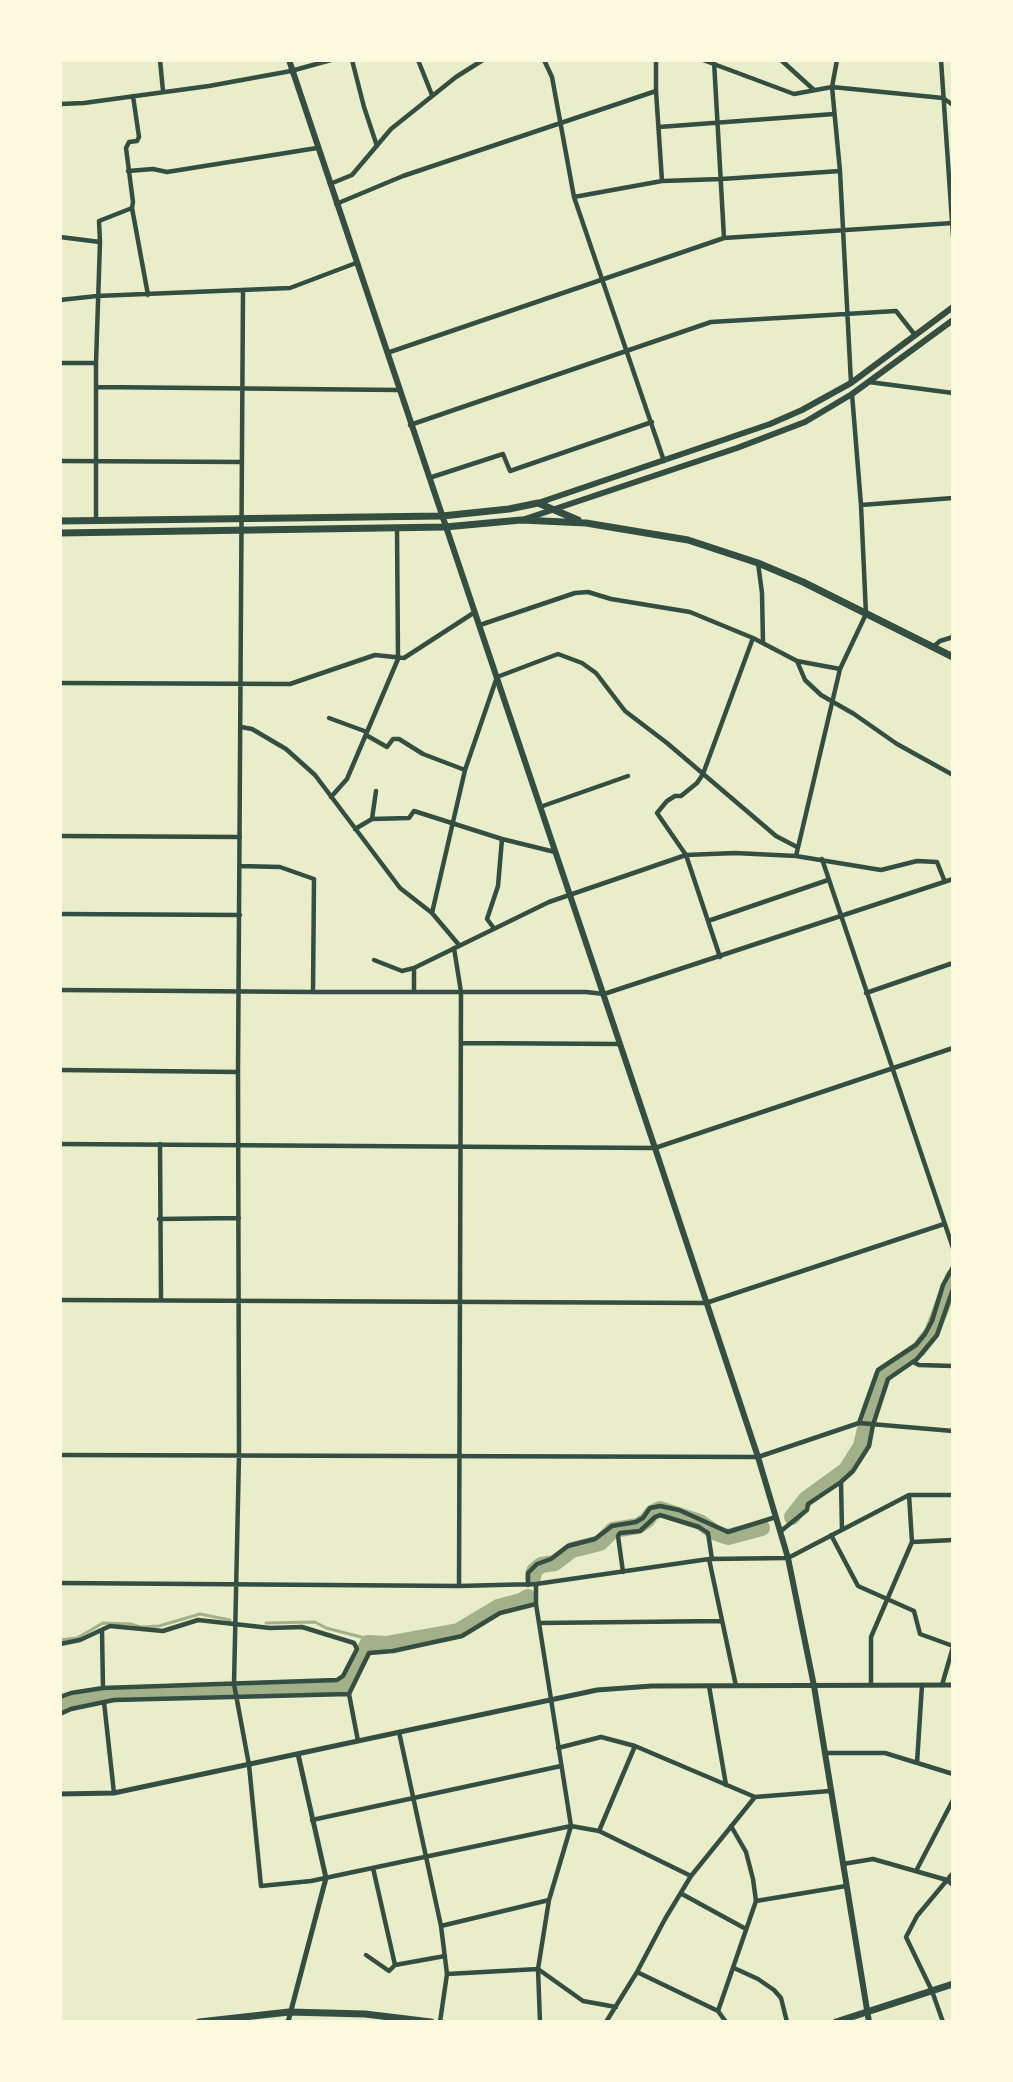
<!DOCTYPE html>
<style>
body{margin:0}
#map{position:relative;width:1013px;height:2082px;overflow:hidden;background:#e9edc9;font-family:"Roboto Condensed",sans-serif}
canvas{display:block}
.frame{position:absolute;inset:0;border:62px solid #fefae0;pointer-events:none}
</style>
<div id="map">
<canvas width="1013" height="2082"></canvas>
<div class="frame"></div>
</div>
<script>
const c = document.querySelector('canvas').getContext('2d');
c.lineJoin = 'round';
const toPath = rows => new Path2D(rows.map(r => 'M' + r).join(''));
function stroke(path, color, width, dash) { c.strokeStyle = color; c.lineWidth = width; c.lineCap = dash ? 'butt' : 'round'; c.setLineDash(dash || []); c.stroke(path); }
stroke(toPath([
 [266,1623,315,1622,326,1628,365,1638,368,1643],
 [60,1640,77,1638,103,1623,131,1624,140,1627,159,1626,200,1614,230,1620]
]), '#a3b18a', 3);
stroke(toPath([
 [792,1517,806,1499,846,1470,861,1446,869,1412,882,1375,919,1349,932,1332,953,1277],
 [533,1578,534,1571,541,1565,555,1563,572,1550,600,1543,613,1530,638,1526,647,1520,652,1513,660,1509,700,1522,716,1533,728,1537,762,1528],
 [60,1705,89,1697,110,1694,345,1686,368,1643,386,1644,458,1631,498,1607,521,1601,528,1597]
]), '#a3b18a', 16);
stroke(toPath([
 [160,60,163,91],
 [352,60,364,107,377,146],
 [418,60,432,95],
 [544,60,552,77,574,197,664,461],
 [656,60,656,91,662,181],
 [703,60,794,94,832,87,943,98,953,105],
 [781,60,814,90],
 [837,60,832,87,840,171,851,383],
 [941,60,953,236],
 [714,61,724,238],
 [133,96,139,137,137,141,129,142,126,148,133,202,132,208,148,295],
 [60,104,84,103,209,86,291,71,331,60],
 [659,127,834,114],
 [128,171,153,169,167,172,317,148],
 [330,184,352,175,391,129,456,77,483,60],
 [574,197,662,181,722,179,840,171],
 [336,204,403,176,656,91],
 [60,237,100,242],
 [243,290,238,1072,239,1455,234,1684,249,1765,261,1886,311,1881,571,1826,599,1831,691,1876],
 [60,300,97,296,290,288,356,263],
 [387,353,724,238,953,223],
 [60,363,96,363],
 [869,382,953,393],
 [96,387,399,390],
 [410,425,711,322,896,311,915,335],
 [60,461,242,462],
 [429,478,503,454,510,471,652,422],
 [861,505,953,498],
 [96,521,96,363,100,242,99,221,132,208],
 [758,563,762,593,763,643],
 [480,625,575,593,588,592,611,599,690,612,753,638,797,661,840,669,866,614,861,505,852,394],
 [933,647,940,641,953,637],
 [797,661,805,680,821,695,854,714,897,744,953,775],
 [60,683,290,684,375,655,404,658,475,612],
 [329,718,367,732],
 [241,727,252,729,286,749,315,775,400,888,432,913,459,945],
 [366,735,387,747,393,739,399,739,423,754,465,770],
 [331,797,347,779,398,659,397,528],
 [540,807,628,776],
 [372,819,376,791],
 [355,829,372,819,409,818,414,811,502,839,555,852],
 [60,836,240,837],
 [796,856,840,669],
 [822,859,953,1248],
 [240,866,280,867,314,879,313,992],
 [432,913,465,770,497,677,558,654,582,663,596,673,625,711,667,743,776,836,797,847],
 [60,914,240,915],
 [708,921,828,880],
 [493,927,487,919,498,886,502,839],
 [454,948,461,992,459,1586],
 [720,957,686,855,657,813,667,801,675,796,681,796,697,783,703,774,753,638],
 [374,960,402,971,414,968,549,902,686,855,735,853,796,856,881,870,917,861,937,862,945,882],
 [60,990,313,992,586,992,604,994,953,879],
 [414,992,414,968],
 [866,993,953,963],
 [461,1043,619,1044],
 [60,1070,238,1072],
 [60,1144,655,1148,953,1048],
 [160,1144,161,1300],
 [159,1219,239,1218],
 [60,1300,706,1303,944,1224],
 [913,1362,919,1365,953,1366],
 [859,1423,878,1370,916,1345,925,1334,932,1321,943,1285,953,1267],
 [60,1455,758,1457,859,1423,953,1431],
 [841,1482,842,1530],
 [781,1531,807,1510,808,1504,841,1482,853,1471,869,1446,873,1425,888,1379,917,1359,937,1335,953,1289],
 [831,1535,858,1586,914,1611,920,1634,953,1646],
 [912,1542,953,1540],
 [709,1559,736,1686],
 [623,1572,618,1536,620,1533,640,1531,655,1517,660,1515,699,1527,708,1533,712,1559],
 [60,1583,459,1586,536,1584],
 [528,1585,528,1573,537,1564,551,1559,568,1546,595,1539,612,1526,636,1522,643,1518,650,1508,660,1506,679,1510,728,1532,776,1517],
 [536,1604,571,1826,549,1900,538,1969,540,2022],
 [539,1623,722,1621],
 [102,1630,103,1688],
 [60,1644,80,1640,110,1626,163,1631,198,1620,270,1628,302,1627,354,1643,357,1649,343,1676,337,1680,103,1688,71,1693,60,1697],
 [871,1685,871,1637,912,1542,909,1495],
 [942,1685,953,1647],
 [709,1686,726,1785],
 [349,1694,358,1741],
 [104,1702,114,1793],
 [60,1714,71,1709,114,1700,349,1694,369,1653,393,1651,462,1636,500,1613,536,1604,536,1584,709,1559,788,1558,909,1495,953,1495],
 [399,1732,441,1926,447,1974,440,2022],
 [558,1748,601,1737,635,1746,755,1797,830,1791],
 [825,1753,885,1753,953,1774],
 [917,1763,922,1685],
 [312,1820,561,1766],
 [599,1831,635,1746],
 [843,1864,873,1859,947,1880,953,1885],
 [373,1868,395,1965,445,1956],
 [916,1871,953,1800],
 [682,1894,746,1929],
 [756,1901,846,1886],
 [441,1926,549,1900],
 [366,1955,389,1971,395,1965],
 [734,1968,758,1979,774,1990,781,1998,787,2022],
 [637,1972,718,2011,726,2022],
 [447,1974,538,1969,583,2001,616,2007],
 [718,2011,756,1901,753,1879,746,1852,731,1826],
 [606,2022,637,1972,665,1919,691,1876,755,1797],
 [943,2022,932,1991,906,1937,917,1916,953,1873]
]), '#344e41', 4.5);
stroke(toPath([
 [60,1794,114,1793,597,1690,652,1686,953,1685],
 [288,2022,326,1878,298,1754]
]), '#344e41', 5);
stroke(toPath([
 [289,60,655,1148,758,1457,788,1558,814,1686,869,2022],
 [538,503,770,424,802,410,851,383,953,307],
 [525,519,737,448,805,422,852,394,953,320]
]), '#344e41', 6);
stroke(toPath([
 [60,521,442,516,509,509,538,503,578,520],
 [60,533,445,527,521,520,586,523,688,540,758,563,803,582,953,657],
 [199,2022,289,2012,365,2014,431,2022],
 [836,2022,953,1984]
]), '#344e41', 7);
</script>
